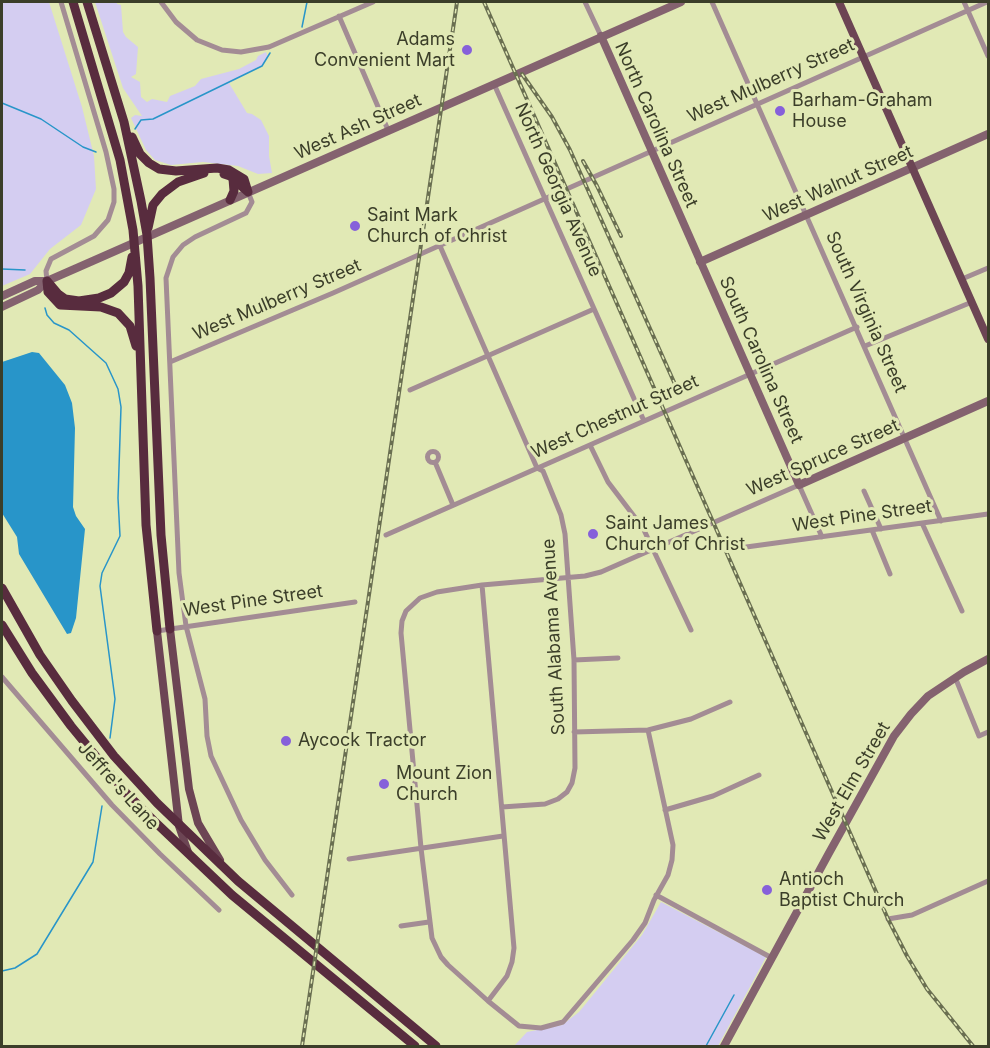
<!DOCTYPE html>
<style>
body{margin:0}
#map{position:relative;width:990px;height:1048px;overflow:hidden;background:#e1e9b5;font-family:Inter,sans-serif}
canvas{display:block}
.frame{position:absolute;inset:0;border:3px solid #3b3e29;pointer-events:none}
</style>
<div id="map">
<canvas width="990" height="1048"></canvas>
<div class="frame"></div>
</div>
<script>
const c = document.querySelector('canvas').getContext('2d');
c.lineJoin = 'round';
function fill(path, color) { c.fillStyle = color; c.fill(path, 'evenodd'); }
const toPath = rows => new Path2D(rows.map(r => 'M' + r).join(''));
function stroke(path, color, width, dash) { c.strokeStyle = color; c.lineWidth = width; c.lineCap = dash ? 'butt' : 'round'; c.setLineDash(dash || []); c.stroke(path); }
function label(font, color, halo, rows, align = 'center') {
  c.font = font + ' Inter,sans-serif'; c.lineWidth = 6; c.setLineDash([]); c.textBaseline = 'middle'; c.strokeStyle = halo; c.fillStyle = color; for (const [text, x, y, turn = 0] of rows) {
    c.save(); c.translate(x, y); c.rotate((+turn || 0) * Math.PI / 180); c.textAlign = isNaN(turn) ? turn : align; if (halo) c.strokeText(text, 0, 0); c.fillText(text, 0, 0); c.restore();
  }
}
fill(toPath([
 [2,2,49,2,82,107,94,156,96,189,81,225,50,249,30,274,2,286],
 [95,2,117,2,117,4,121,5,123,32,126,37,138,47,136,74,131,77,140,82,141,97,147,102,152,99,167,102,170,96,195,86,201,79,239,69,256,60,258,56,266,52,268,57,262,66,229,83,247,113,252,114,261,120,269,136,269,156,272,173,258,174,238,166,203,162,171,165,155,160,146,150,131,118,135,115,142,116,123,88],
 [661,902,766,957,718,1046,514,1046,527,1032,562,1025,579,1012,642,935]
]), '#d4cdf1');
fill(toPath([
 [32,352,39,353,65,385,72,403,75,428,73,507,76,516,85,529,76,618,71,633,67,634,19,554,17,537,2,513,2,362]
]), '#2895c9');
stroke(toPath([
 [302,27,307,2],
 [2,103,41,119,83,147,96,152],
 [135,129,141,120,153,119,262,66,270,53],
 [2,269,25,270],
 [45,308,47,315,54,323,69,330,106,363,118,389,121,407,118,498,120,536,102,573,100,586,115,699,110,738],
 [2,971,15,968,37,954,93,862,102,806],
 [706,1046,734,995]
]), '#2895c9', 1.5);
stroke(toPath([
 [161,2,176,22,197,40,222,50,241,52,269,47,373,2],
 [585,2,601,36],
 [712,2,941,521],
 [964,2,988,56],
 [339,16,388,130],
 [494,84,644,421],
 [248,192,252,202,246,213,195,237,183,245,173,257,166,278,179,573,186,626,205,699,207,736,211,756,241,820,265,860,292,895],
 [440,246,537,468,543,471,561,515,565,534,574,660,575,768,572,783,567,792,558,799,545,804,502,807],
 [962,279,988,268],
 [47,281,46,271,51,259,94,236,108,220,114,202,114,189,106,152,61,2],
 [865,346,972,302],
 [170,362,333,293,987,2],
 [410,390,594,309],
 [590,445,608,482,643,528,691,630],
 '427.5 457a5.5 5.5 0 1 1 11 0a5.5 5.5 0 1 1-11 0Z',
 [435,462,453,505],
 [864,491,881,529],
 [922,523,962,611],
 [872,530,890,574],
 [386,535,857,327],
 [739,548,988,514],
 [482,585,514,948,512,962,507,976,488,1001],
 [157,631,355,602],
 [574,660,618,658],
 [2,677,112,805,160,854,219,910],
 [955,677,979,736,988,732],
 [648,730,673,845,672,860,668,875,654,900,645,923,633,940,563,1022,541,1028,519,1026,488,1001,448,965,441,957,432,938,421,848,401,633,402,621,406,611,420,598,437,592,482,585,585,576,601,572,799,485,822,537],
 [574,732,648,730,691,719,730,702],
 [665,810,713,796,759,775],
 [349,859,503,836],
 [656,895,772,958],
 [888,919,912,915,988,881],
 [401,926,429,922]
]), '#a38c94', 5);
stroke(toPath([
 [601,36,799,485,988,401],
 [700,262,988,134],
 [2,296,35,281,47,281,79,267,681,2],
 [2,307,38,290,47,281],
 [724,1046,829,853,894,736,911,714,928,696,964,672,988,659]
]), '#84626f', 8);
stroke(toPath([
 [839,2,988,339],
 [170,629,189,789,198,823,220,860],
 [157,631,179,826,188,852]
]), '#6c4554', 8);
stroke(toPath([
 [73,2,120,160,133,230,138,286,146,525,157,631],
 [87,2,124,122,141,201,147,235,150,278,161,535,170,629],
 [132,137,140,154,149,163,159,169,176,171,217,168,229,170,244,179,248,192],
 [224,174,230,176,248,192],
 [230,200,234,191,233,179],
 [148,228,153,205,162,194,178,182,204,173],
 [47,281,48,292,60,305,101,307,118,313,130,326,136,346],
 [47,281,58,294,65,299,79,301,99,298,111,293,124,282,129,273,132,257],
 [2,588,40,655,72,701,114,756,157,803,238,881,436,1046],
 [2,625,32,673,71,726,126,793,154,821,232,895,415,1046]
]), '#582c3e', 9);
const rail = toPath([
 [484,2,888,919,907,956,927,989,973,1046],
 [522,74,552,117,570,150,678,391],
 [583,161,597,186,621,236],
 [302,1046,457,2]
]);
stroke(rail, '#6a6f51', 4);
stroke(rail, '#e1e9b5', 1.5, [4.5]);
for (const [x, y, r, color] of [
 [467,50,6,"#8660da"],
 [780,111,6,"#8660da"],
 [355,226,6,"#8660da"],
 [593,534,6,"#8660da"],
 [286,741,6,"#8660da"],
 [384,784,6,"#8660da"],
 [767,890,6,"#8660da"]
]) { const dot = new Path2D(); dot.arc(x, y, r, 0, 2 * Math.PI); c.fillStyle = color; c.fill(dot); stroke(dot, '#e1e9b5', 2); }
label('18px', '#3b3e29', '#e1e9b5', [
 ["Adams",455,40,"right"],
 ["Convenient Mart",455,61,"right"],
 ["Barham-Graham",792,101],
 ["House",792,122],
 ["Saint Mark",367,216],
 ["Church of Christ",367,237],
 ["Saint James",605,524],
 ["Church of Christ",605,545],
 ["Aycock Tractor",298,741],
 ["Mount Zion",396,774],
 ["Church",396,795],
 ["Antioch",779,880],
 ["Baptist Church",779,901]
], 'left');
label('18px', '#3b3e29', '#e1e9b5', [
 ["West Mulberry Street",771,81,-24],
 ["North Carolina Street",656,125,66],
 ["West Ash Street",358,127,-24],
 ["West Walnut Street",838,184,-24],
 ["North Georgia Avenue",558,190,66],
 ["West Mulberry Street",277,300,-23],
 ["South Virginia Street",866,312,66],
 ["South Carolina Street",761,360,66],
 ["West Chestnut Street",615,417,-24],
 ["West Spruce Street",823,458,-24],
 ["West Pine Street",862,516,-8],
 ["West Pine Street",253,601,-8],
 ["South Alabama Avenue",554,637,-93],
 ["West Elm Street",852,782,-60],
 ["Jeffre's Lane",118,786,48]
]);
</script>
